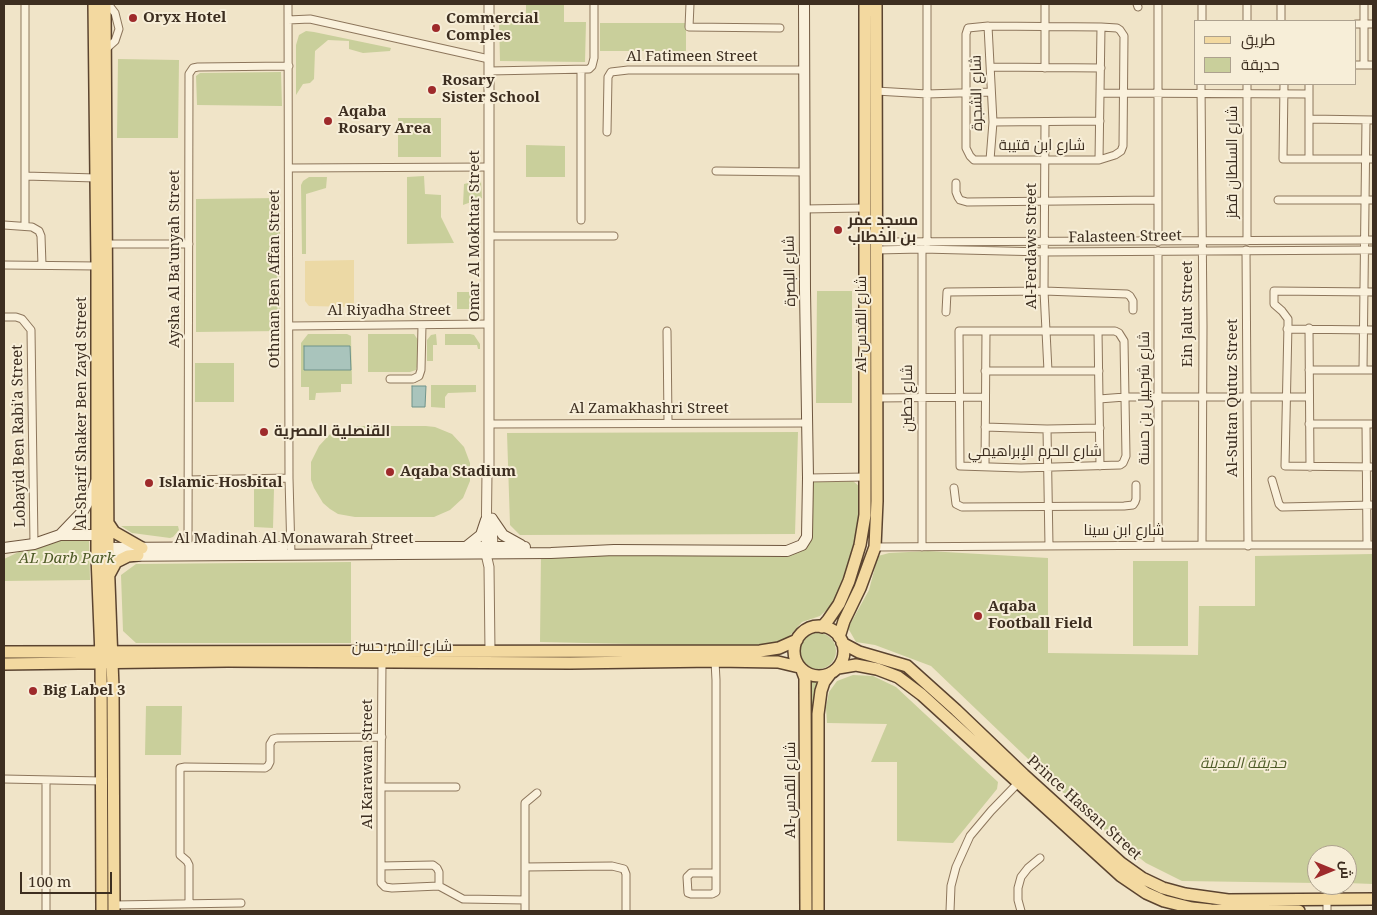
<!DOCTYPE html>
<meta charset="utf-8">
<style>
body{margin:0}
#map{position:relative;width:1377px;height:915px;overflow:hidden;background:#f0e4c8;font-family:"Noto Serif",Cairo,serif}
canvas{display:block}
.frame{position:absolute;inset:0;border:5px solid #3d2e20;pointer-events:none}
.legend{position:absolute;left:1194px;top:20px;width:162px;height:65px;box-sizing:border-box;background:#f7eed8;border:1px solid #ada18e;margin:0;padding:6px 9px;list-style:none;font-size:15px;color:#3d2e20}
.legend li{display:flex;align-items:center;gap:10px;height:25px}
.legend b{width:25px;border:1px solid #ada18e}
.north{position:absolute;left:1307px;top:845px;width:50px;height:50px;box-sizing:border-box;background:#f7eed8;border:1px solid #ada18e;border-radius:50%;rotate:90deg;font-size:14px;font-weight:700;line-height:20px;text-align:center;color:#3d2e20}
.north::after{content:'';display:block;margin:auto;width:18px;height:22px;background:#9e2a2b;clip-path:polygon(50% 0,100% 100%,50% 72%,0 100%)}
.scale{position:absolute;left:20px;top:872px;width:92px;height:22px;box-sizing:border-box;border:2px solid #3d2e20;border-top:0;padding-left:6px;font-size:15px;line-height:18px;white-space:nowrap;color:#3d2e20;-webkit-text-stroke:4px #f7eed8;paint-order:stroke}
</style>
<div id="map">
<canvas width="1377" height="915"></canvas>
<div class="frame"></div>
<ul class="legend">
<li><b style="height:6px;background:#f3d9a0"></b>طريق</li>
<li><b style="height:14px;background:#c9cf9b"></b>حديقة</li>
</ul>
<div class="north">ش</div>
<div class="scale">100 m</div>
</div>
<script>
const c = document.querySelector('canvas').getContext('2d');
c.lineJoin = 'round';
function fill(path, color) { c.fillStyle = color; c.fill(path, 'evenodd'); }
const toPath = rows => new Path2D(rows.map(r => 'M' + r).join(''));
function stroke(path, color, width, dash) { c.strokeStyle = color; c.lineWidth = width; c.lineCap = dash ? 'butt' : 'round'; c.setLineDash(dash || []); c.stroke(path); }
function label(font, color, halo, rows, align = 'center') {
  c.font = font + ' "Noto Serif",Cairo,serif'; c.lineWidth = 4; c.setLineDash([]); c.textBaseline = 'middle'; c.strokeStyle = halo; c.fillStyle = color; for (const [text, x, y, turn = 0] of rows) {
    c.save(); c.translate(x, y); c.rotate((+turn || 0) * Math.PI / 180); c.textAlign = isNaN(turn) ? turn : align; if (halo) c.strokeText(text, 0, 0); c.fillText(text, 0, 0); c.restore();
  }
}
fill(toPath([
 [526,4,564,4,564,22,586,22,585,62,500,61,499,20,526,20],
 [600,23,686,23,686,51,600,51],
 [306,31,314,32,391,48,390,51,363,53,349,49,349,41,328,40,315,51,314,79,310,83,303,84,296,95,296,45,299,35],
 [118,59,179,60,178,138,117,138],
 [281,72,282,106,197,105,196,76,200,73],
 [398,118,441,118,441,157,398,157],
 [526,145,565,146,565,177,526,177],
 [424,176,425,194,441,195,441,217,454,243,407,244,407,177],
 [309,177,327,177,326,188,306,194,306,254,302,254,301,185,303,181],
 [481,180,482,198,463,205,464,184],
 [280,198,280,331,196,332,196,199],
 [817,291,852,291,852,403,816,403],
 [457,292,472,292,473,299,478,300,475,305,471,309,457,309],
 [308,334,347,334,351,336,352,384,341,384,341,392,316,393,315,400,309,400,309,387,301,387,301,343],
 [368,334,414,334,418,340,417,367,416,370,410,372,368,372],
 [436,334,437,345,433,345,433,361,427,361,427,340,431,335],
 [445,334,470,334,474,335,480,344,480,349,478,349,477,345,445,345],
 [195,363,234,363,234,402,195,402],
 [431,385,476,385,476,392,448,393,445,397,445,408,431,407],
 [357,426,426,426,435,427,452,434,464,447,470,463,470,481,463,498,450,510,434,517,355,517,338,514,330,509,323,503,314,488,311,480,311,462,319,446,331,433,339,429],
 [798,432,795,534,520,535,510,525,507,433],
 [853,481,860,487,860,510,857,539,843,583,833,604,820,616,802,622,785,641,769,647,540,642,541,553,797,550,809,538,813,482],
 [254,489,274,489,273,528,254,527],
 [121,526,178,526,179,530,173,537,170,538,132,533],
 [75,536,89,541,90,580,4,581,4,559,23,550],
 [928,551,1048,558,1048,653,1198,655,1199,606,1255,606,1255,556,1373,554,1373,884,1347,883,1347,855,1317,855,1317,883,1182,881,1146,863,1094,822,931,666,875,645,856,642,848,628,869,590,878,556,889,553],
 [1133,561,1188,561,1188,646,1133,646],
 [351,562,351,643,136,643,123,631,121,575,136,564],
 '800 651a18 18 0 1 1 36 0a18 18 0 1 1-36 0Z',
 [853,675,873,676,896,687,998,782,997,789,953,843,897,841,897,762,871,762,887,724,827,723,826,707,829,692,837,681],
 [808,680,819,680,813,862,812,830,809,818],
 [146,706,182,706,181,755,145,755]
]), '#c9cf9b');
fill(toPath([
 [354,260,354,307,309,306,305,301,305,261]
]), '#ecd9a5');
const water = toPath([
 [304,346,350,346,351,370,304,370,304,346],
 [412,386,426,386,425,407,412,407,412,386]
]);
fill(water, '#a9c4bc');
stroke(water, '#6f938a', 1);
const minor = toPath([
 [25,4,25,226],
 [288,4,289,478,291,554],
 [690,4,689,27,780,28],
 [927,4,927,243],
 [1137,4,1138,7],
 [1281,4,1281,21],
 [288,20,310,19,489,59],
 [1202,21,1202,4],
 [1247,21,1247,4],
 [1356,24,1373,24],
 [988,26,1101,27,1117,28,1120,30,1124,36,1123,146,1121,151,1115,155,1099,160,974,160,970,156,966,148,966,34,968,28,988,26],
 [988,26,993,122,990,160],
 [105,50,115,41,119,29,115,13,108,4],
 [1356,65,1373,65],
 [1364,65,1364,4],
 [991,67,1101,68],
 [1045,68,1045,4],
 [489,71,589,69,592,66,594,58,594,4],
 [1201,84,1203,326,1202,545],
 [1247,84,1247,241],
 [1284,84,1283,159,1373,159],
 [876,91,927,94,991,92],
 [1101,93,1309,94],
 [1309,119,1373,120],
 [993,122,1100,121],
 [1045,122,1044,291,1048,371],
 [607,132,608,77,611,72,628,70,804,70],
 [1309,159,1309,84],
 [1099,160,1101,27],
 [289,168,489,167],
 [716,171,804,172],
 [25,176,96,178],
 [956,183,956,192,958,197,960,200,967,202,1158,200],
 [1278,200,1373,200],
 [804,209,864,208],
 [581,220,581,70],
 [4,225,32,227,39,231,41,236,42,265],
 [489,236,614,236],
 [876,242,1373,240],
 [1158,242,1158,4],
 [107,244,189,244],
 [876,250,922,249,1045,252,1373,250],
 [1246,250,1248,546],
 [1158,251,1158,545],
 [4,265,97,266],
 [1373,292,1274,291,1274,304,1282,311,1288,319,1288,324,1285,466,1373,467],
 [946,312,947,292,1044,291,1127,294,1130,296,1133,301,1133,310],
 [4,317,16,317,22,319,31,330,34,544],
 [289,326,489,324],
 [1309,328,1310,467],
 [1287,329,1373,330],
 [667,331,668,422],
 [959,331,1115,331,1119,333,1124,341,1126,456,1123,463,1120,465,1021,468,960,466,959,331],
 [1098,331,1100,466],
 [1309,370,1373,370],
 [1363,370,1366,120],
 [985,371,1099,371],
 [390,379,413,379,419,376,421,370,422,325],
 [877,398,985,397],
 [1099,399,1125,397,1309,397],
 [489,424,808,423],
 [1309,424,1373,424],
 [1366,424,1367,545],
 [985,427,1047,429,1100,428],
 [1047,429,1049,546],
 [985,467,986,331],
 [808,478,865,477],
 [188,480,289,478],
 [1272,480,1279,504,1282,507,1373,505],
 [954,488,956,504,962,507,1124,506,1133,505,1135,502,1136,499,1136,485],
 [188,547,189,74,193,68,198,67,289,66],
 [875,547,1202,545,1373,545],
 [922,547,922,249],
 [715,661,716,680,716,892,712,894,691,894,688,893,687,877,691,873,716,873],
 [4,779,102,781],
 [46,780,46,911],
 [381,787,456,787],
 [381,866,433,865,437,868,439,872,439,886,392,888,385,887,381,883,381,787,382,662],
 [525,867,612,866,624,869,626,874,626,911],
 [439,886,463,899,525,900],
 [189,904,189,865,187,861,180,855,180,768,185,767,265,768,268,766,270,762,270,744,273,739,277,738,382,737],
 [114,905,241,903],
 [525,911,525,803,537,793],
 [950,911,951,886,956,867,970,836,991,811,1020,781],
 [1021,911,1018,900,1018,888,1021,877,1028,868,1040,858],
 [1327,911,1327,899]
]);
const tertiary = toPath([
 [489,4,489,468,487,473,486,554,489,567,490,651],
 [492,518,493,552]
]);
const secondary = toPath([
 [492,519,503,535,521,545],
 [60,535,97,535],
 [377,547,525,547],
 [466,547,481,535,486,520],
 [4,548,34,544,60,535,83,511,89,500,96,482],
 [100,548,283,547],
 [100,556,551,553,614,550,787,551,802,545,807,537,808,478,805,290,804,4]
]);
const primary = toPath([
 [94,4,97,266,97,556,101,656,102,911],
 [105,4,108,556,113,688,114,911],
 [108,523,114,532,142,548],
 [109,575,116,562,128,556,138,555],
 '794 651a25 25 0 1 1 50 0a25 25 0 1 1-50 0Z',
 [822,627,828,620,839,604,849,581,860,545,865,515,865,4],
 [839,637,844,621,860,588,875,547,877,501,876,4],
 [842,643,859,652,907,666,956,710,1024,775,1121,863,1142,878,1163,888,1185,894,1228,900,1373,899],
 [4,652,760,651,779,648,797,640],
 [4,664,228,661,570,663,715,661,778,662,799,667],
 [838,668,856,665,877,669,898,677,922,695,1121,876,1146,893,1164,901,1192,908,1211,910,1299,911],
 [802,670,805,678,805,688,806,911],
 [818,911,818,714,821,691,824,682,830,674]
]);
stroke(minor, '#8d765c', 9);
stroke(tertiary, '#8d765c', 11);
stroke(secondary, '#6f573f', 12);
stroke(primary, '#5b4430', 14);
stroke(minor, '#faf1dc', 7);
stroke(tertiary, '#faf1dc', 9);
stroke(secondary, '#faf1dc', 10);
stroke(primary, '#f3d9a0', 11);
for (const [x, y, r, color] of [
 [133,18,5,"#9e2a2b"],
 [436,28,5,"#9e2a2b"],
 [432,90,5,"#9e2a2b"],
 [328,121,5,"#9e2a2b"],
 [838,230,5,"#9e2a2b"],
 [264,432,5,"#9e2a2b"],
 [390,472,5,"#9e2a2b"],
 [149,483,5,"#9e2a2b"],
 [978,616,5,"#9e2a2b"],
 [33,691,5,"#9e2a2b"]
]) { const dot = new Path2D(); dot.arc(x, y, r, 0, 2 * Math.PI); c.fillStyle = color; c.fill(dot); stroke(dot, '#f7eed8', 2); }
label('bold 15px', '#3d2e20', '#f7eed8', [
 ["Oryx Hotel",143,18],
 ["Commercial",446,19],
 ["Comples",446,36],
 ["Rosary",442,81],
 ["Sister School",442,98],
 ["Aqaba",338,112],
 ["Rosary Area",338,129],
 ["مسجد عمر",848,221],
 ["بن الخطاب",848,238],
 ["القنصلية المصرية",274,432],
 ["Aqaba Stadium",400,472],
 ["Islamic Hosbital",159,483],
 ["Aqaba",988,607],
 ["Football Field",988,624],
 ["Big Label 3",43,691]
], 'left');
label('15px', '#3d2e20', '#f7eed8', [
 ["Al Fatimeen Street",692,57],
 ["شارع الشجرة",977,93,-91],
 ["شارع ابن قتيبة",1042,146],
 ["شارع السلطان قطز",1233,162,-90],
 ["Omar Al Mokhtar Street",475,236,-90],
 ["Falasteen Street",1125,237,-1],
 ["Al-Ferdaws Street",1032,246,-90],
 ["Aysha Al Ba'unyah Street",175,259,-90],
 ["شارع البصرة",790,271,-91],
 ["Othman Ben Affan Street",275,279,-90],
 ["Al Riyadha Street",389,311],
 ["Ein Jalut Street",1188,314,-90],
 ["Al-شارع القدس",862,324,-90],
 ["شارع حطين",908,398,-90],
 ["شارع شرحبيل بن حسنة",1145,398,-90],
 ["Al-Sultan Qutuz Street",1233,398,-90],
 ["Al Zamakhashri Street",649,409],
 ["Al-Sharif Shaker Ben Zayd Street",82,413,-90],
 ["Lobayid Ben Rabi'a Street",19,436,-91],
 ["شارع الحرم الإبراهيمي",1035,452],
 ["شارع ابن سينا",1124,531],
 ["Al Madinah Al Monawarah Street",294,539],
 ["شارع الأمير حسن",402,647],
 ["Al Karawan Street",368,764,-90],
 ["Al-شارع القدس",791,790,-90],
 ["Prince Hassan Street",1084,808,42]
]);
label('italic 15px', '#4d5a26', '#f7eed8', [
 ["AL Darb Park",67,559],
 ["حديقة المدينة",1243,764]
]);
</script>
